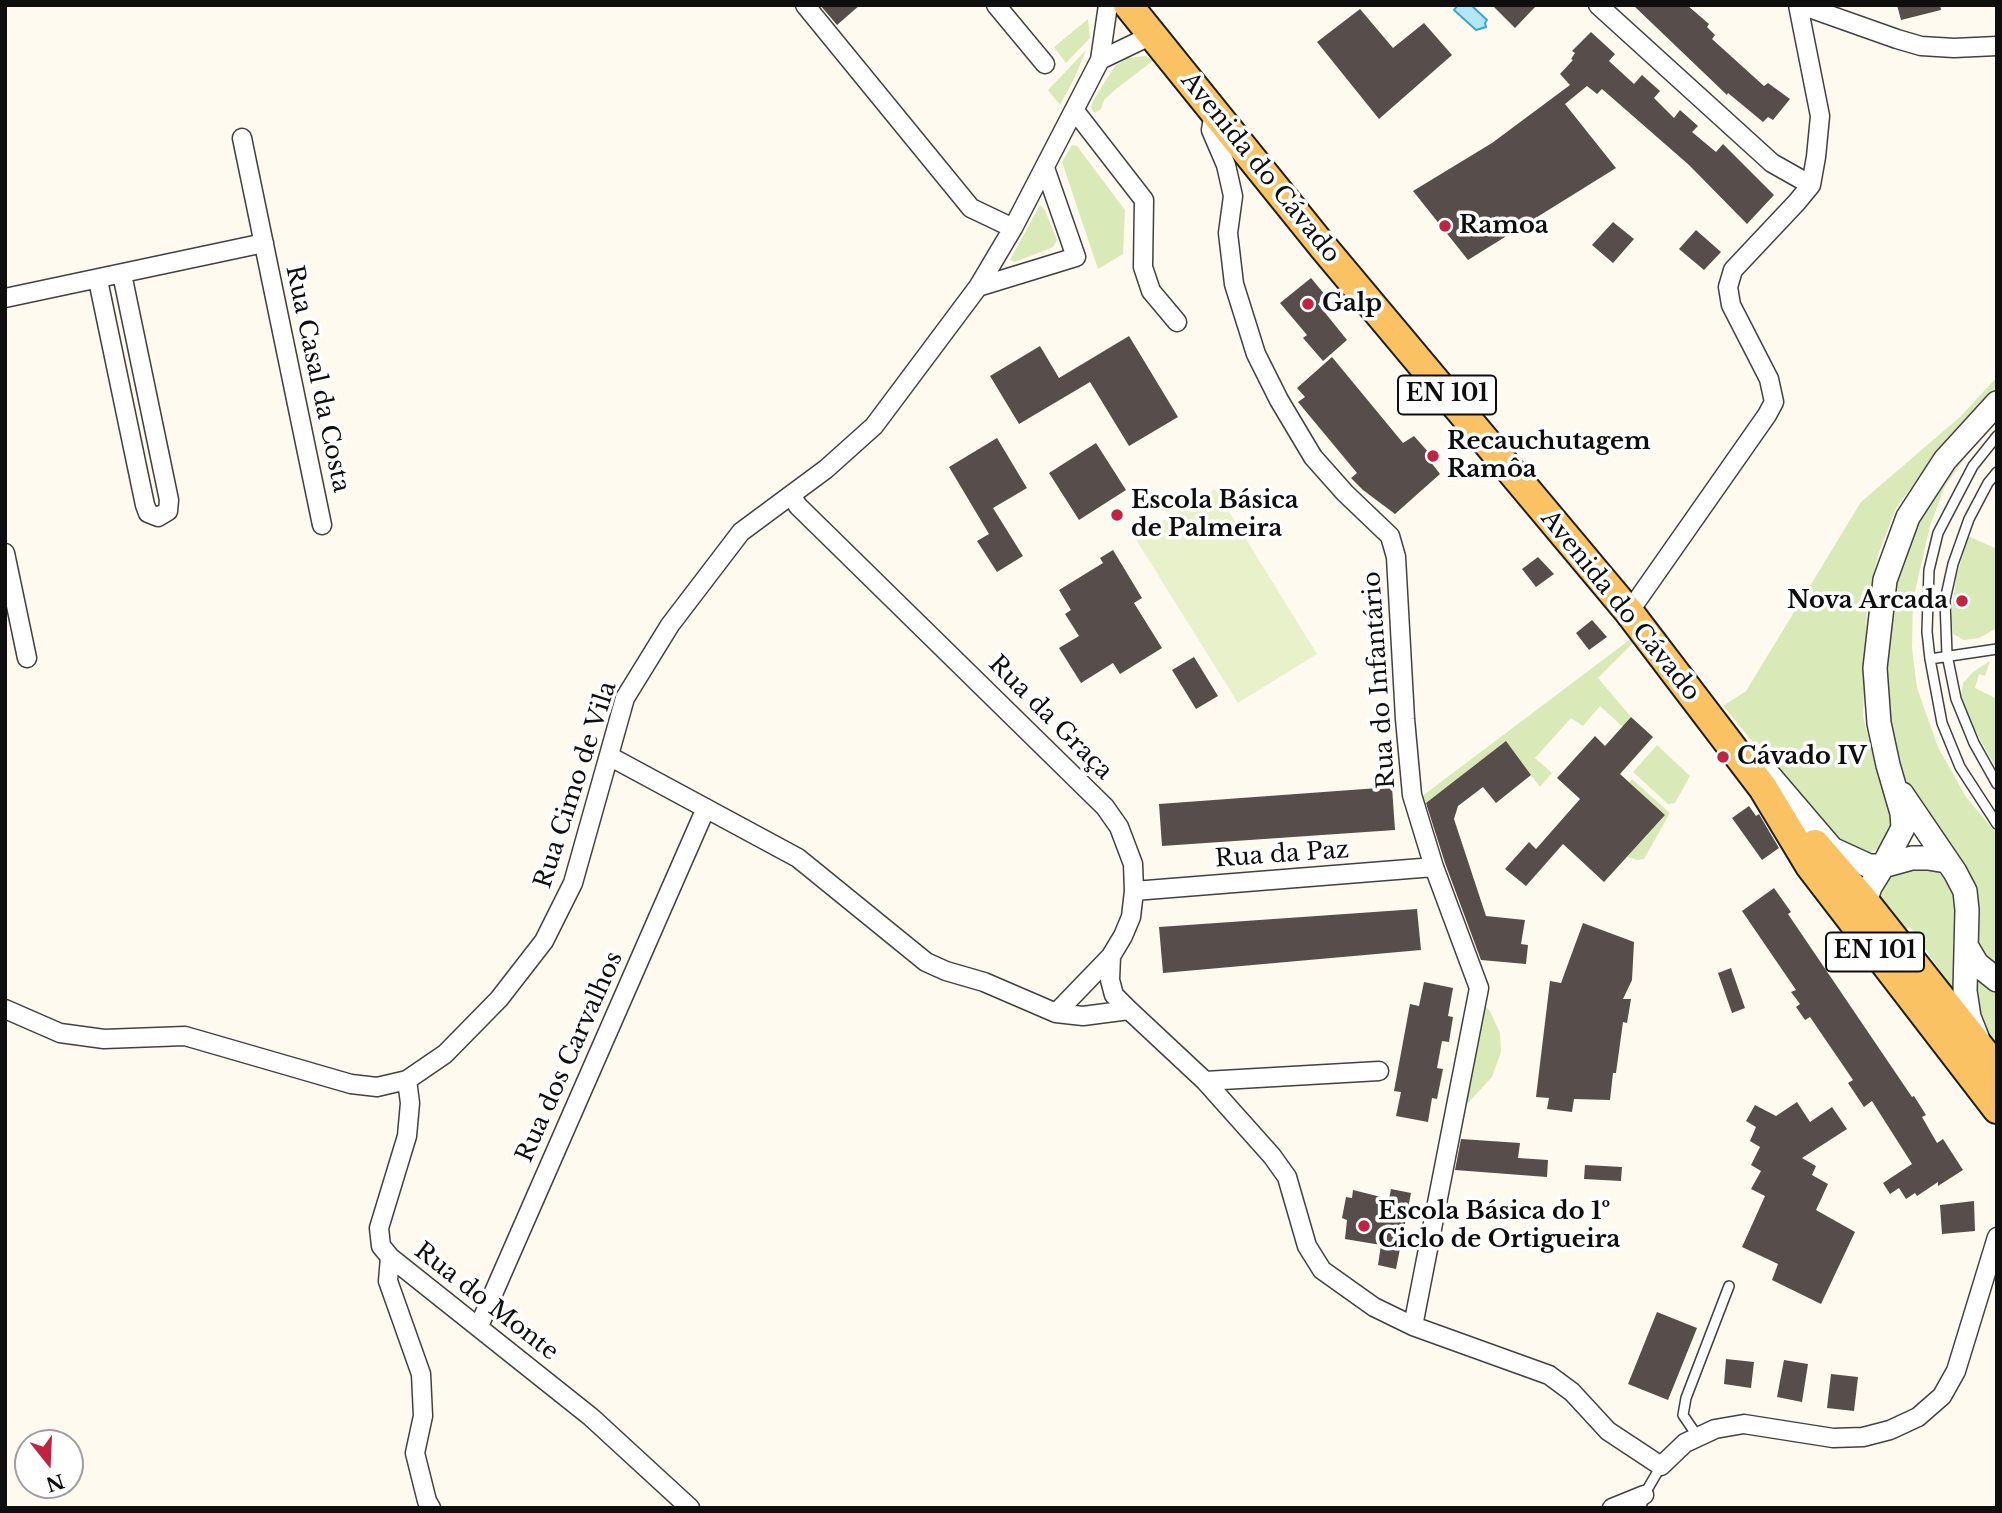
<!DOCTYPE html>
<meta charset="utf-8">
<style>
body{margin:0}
#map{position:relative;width:2002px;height:1513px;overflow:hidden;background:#fffaef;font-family:"Libre Baskerville",serif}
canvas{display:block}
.frame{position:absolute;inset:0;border:7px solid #0e0e0e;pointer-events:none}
.north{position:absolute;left:14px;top:1429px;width:70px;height:70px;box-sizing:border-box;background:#fff;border:2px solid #9f9f9f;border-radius:50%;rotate:162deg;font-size:19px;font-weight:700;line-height:28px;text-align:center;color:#0e0e0e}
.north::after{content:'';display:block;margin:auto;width:24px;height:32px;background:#c12340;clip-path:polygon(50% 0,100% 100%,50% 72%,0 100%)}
</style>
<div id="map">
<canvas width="2002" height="1513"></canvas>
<div class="frame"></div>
<div class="north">N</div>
</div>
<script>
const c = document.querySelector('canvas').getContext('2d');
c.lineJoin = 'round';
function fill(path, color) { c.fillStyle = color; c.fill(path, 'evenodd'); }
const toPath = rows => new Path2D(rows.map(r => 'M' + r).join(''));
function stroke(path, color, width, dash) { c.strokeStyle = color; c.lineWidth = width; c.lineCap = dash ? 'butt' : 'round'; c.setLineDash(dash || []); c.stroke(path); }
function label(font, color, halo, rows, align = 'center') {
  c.font = font + ' "Libre Baskerville",serif'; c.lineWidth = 7; c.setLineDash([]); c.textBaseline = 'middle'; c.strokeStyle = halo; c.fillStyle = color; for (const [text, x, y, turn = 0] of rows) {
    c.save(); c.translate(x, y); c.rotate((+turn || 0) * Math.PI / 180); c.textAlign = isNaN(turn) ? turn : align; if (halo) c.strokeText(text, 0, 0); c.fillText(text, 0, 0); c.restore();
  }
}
fill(toPath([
 [1088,19,1090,38,1066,63,1054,47],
 [1086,50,1075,77,1060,105,1048,90],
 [1145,56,1154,60,1116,89,1104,100,1101,109,1094,113,1091,107,1094,99,1115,66,1128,58],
 [1072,145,1077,146,1125,210,1123,254,1098,269,1062,162],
 [1040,205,1045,210,1057,240,1053,247,1015,262,1010,260],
 [1997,377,1997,386,1935,455,1896,508,1878,555,1867,606,1863,717,1879,776,1895,810,1895,825,1885,845,1870,853,1857,853,1828,833,1723,706,1746,691,1861,502,1961,416],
 [1970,451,1945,486,1930,526,1913,600,1912,648,1917,688,1938,747,1966,797,1997,834,1997,968,1988,961,1977,946,1977,896,1967,876,1905,786,1887,717,1885,661,1896,578,1907,544,1928,501],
 [1968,536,1997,549,1997,628,1979,638,1964,640,1953,634,1951,618,1956,579],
 [1632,638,1633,643,1598,678,1631,717,1623,727,1600,706,1583,726,1571,718,1535,758,1552,773,1540,787,1506,742,1424,805,1421,797],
 [1990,661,1985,676,1979,674,1975,688,1997,699,1997,770,1969,719,1961,695,1963,683,1973,672],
 [1657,745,1690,776,1675,803,1668,804,1633,772],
 [1632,779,1670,813,1644,859,1637,860,1627,857,1665,815,1629,782],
 [1906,868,1933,870,1945,877,1957,896,1955,992,1910,927,1903,930,1876,895,1884,881,1893,874],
 [1972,972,1997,990,1997,1048,1979,1024],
 [1485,1006,1490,1011,1500,1033,1501,1052,1492,1077,1466,1105]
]), '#d9eab8');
fill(toPath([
 [1215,489,1317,654,1238,703,1135,538]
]), '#e9f1ca');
const water = toPath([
 [1458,5,1471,5,1487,20,1485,23,1486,27,1476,30,1454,10,1458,5]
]);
fill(water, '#b3e7f7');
stroke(water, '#38a7d0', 2);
fill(toPath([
 [820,5,860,5,837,25],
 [1492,5,1537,5,1515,28],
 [1633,5,1687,5,1709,24,1707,27,1715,35,1712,39,1764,86,1768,83,1790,99,1773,120,1768,117,1763,122,1728,93,1727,95],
 [1897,5,1940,5,1941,10,1901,20],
 [1360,9,1393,48,1424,23,1452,55,1379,119,1317,42],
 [1591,32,1615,54,1609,61,1634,84,1642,75,1660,91,1654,98,1674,118,1680,110,1698,126,1692,132,1716,152,1723,144,1774,195,1747,224,1689,165,1602,89,1597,94,1587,86,1565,104,1616,168,1468,260,1413,191,1492,143,1570,85,1560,74,1573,60,1571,59,1575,53,1572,51],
 [1613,222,1634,239,1613,263,1592,245],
 [1696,230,1721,252,1704,270,1679,249],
 [1311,278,1326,296,1318,304,1347,340,1323,361,1303,338,1307,335,1280,303],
 [1129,336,1178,417,1129,446,1090,382,1019,424,990,376,1040,346,1059,378],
 [1332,357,1403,443,1414,436,1430,454,1427,457,1440,474,1395,514,1363,490,1351,478,1357,473,1298,402,1305,397,1297,388],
 [997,438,1027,488,993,508,1023,556,997,572,977,541,989,534,949,467],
 [1096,443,1126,490,1079,520,1049,473],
 [1113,550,1142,598,1134,603,1162,648,1120,674,1113,663,1081,683,1059,648,1079,636,1065,614,1071,610,1059,590,1103,563,1100,558],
 [1538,557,1554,574,1536,587,1522,569],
 [1592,620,1607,637,1589,650,1576,633],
 [1194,657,1218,696,1196,709,1172,670],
 [1631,717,1653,737,1620,774,1665,815,1604,882,1563,844,1526,886,1505,869,1529,842,1536,849,1580,799,1557,778,1595,736,1605,746],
 [1506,741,1531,775,1496,803,1483,787,1458,806,1454,819,1486,916,1525,920,1521,944,1528,945,1526,964,1481,960,1445,863,1426,803],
 [1392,787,1395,830,1162,846,1159,804],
 [1749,806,1756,816,1759,814,1779,848,1762,860,1732,818],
 [1774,888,1791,912,1788,914,1912,1097,1914,1096,1926,1115,1922,1117,1937,1143,1943,1139,1963,1170,1938,1186,1938,1182,1917,1196,1915,1193,1906,1199,1899,1188,1890,1194,1883,1183,1912,1164,1872,1101,1864,1107,1848,1083,1853,1080,1810,1017,1805,1020,1796,1007,1800,1004,1791,992,1796,990,1742,911],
 [1417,909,1421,950,1163,973,1159,927],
 [1583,923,1634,942,1632,980,1623,999,1631,999,1627,1023,1623,1022,1616,1073,1613,1073,1610,1100,1574,1099,1572,1112,1547,1109,1549,1098,1536,1097,1550,981,1561,983],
 [1731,968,1745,1008,1732,1013,1718,973],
 [1424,982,1453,988,1448,1016,1453,1017,1449,1042,1442,1041,1437,1068,1443,1069,1437,1099,1432,1098,1428,1122,1396,1116,1401,1092,1394,1091,1410,1004,1419,1006],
 [1797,1102,1810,1122,1832,1107,1847,1129,1802,1158,1816,1166,1812,1175,1828,1184,1816,1210,1855,1232,1821,1304,1772,1280,1778,1264,1742,1247,1765,1196,1751,1189,1761,1171,1751,1165,1760,1147,1750,1141,1756,1127,1746,1121,1755,1105,1776,1116],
 [1461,1139,1520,1143,1518,1158,1548,1160,1547,1177,1455,1170],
 [1585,1165,1622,1167,1621,1181,1584,1179],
 [1391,1189,1411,1193,1396,1269,1378,1265,1381,1245,1345,1239,1347,1220,1342,1218,1346,1197,1352,1198,1353,1190,1389,1199],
 [1974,1201,1975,1231,1942,1234,1940,1205],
 [1657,1312,1697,1328,1668,1400,1628,1384],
 [1726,1359,1754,1362,1751,1388,1724,1384],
 [1784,1360,1808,1364,1802,1402,1777,1397],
 [1831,1374,1858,1377,1854,1411,1827,1408]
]), '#574d4a');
const service = toPath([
 [1997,436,1973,466,1938,533,1929,570,1927,632,1930,659,1942,723,1960,767,1997,824],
 [1997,472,1988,483,1969,519,1953,564,1945,600,1947,655,1956,699,1974,743,1997,784],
 [1930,659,1997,649],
 [1698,1437,1683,1415,1686,1398,1729,1286],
 [1641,1508,1644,1495,1661,1466]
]);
const minor = toPath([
 [805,5,971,208,1013,228],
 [996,5,1045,64],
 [1598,5,1772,163,1811,185],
 [1801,5,1897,39,1921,46,1954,48,1997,46],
 [1100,60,1152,35],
 [1075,111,1144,200,1143,267,1151,291,1177,322],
 [1214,111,1211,130,1226,165,1233,196,1228,233,1234,284,1256,354,1279,400,1313,457,1345,493,1390,536,1396,557,1405,719,1412,795,1434,867,1479,988,1413,1326],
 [242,138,322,525],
 [98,280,145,505,148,513,158,517,168,511,169,500,122,274],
 [978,287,1076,257,1045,168],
 [5,298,264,243],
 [791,495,798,506,1105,807,1119,827,1133,864,1134,891,1131,917,1123,936,1111,956,1056,1013],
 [5,553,27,658],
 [1629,612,1767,415,1774,402,1769,379,1731,305,1728,287,1733,270,1797,202,1811,185,1816,157,1820,116,1798,5],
 [609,756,798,858,926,962,946,971,984,982,1056,1013,1083,1016,1129,1010,1205,1081,1272,1156,1287,1177,1307,1246,1322,1270,1374,1307,1413,1326,1549,1375,1572,1392,1608,1431,1661,1466,1685,1443,1715,1429,1744,1424,1833,1438,1863,1437,1890,1430,1918,1417,1942,1396,1956,1371,1997,1237],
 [1134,891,1434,867],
 [1111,956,1110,980,1114,995,1129,1010],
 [5,1009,60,1033,104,1039,185,1036,351,1084,377,1087,407,1080,445,1054,499,999,544,941,573,883,625,698,670,625,741,532,826,469,874,426,978,287,1013,228,1100,60,1108,5],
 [407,1080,410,1103,407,1136,379,1228,381,1246,390,1257,591,1417,690,1508],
 [1205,1081,1379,1071],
 [390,1257,388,1281,421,1374,423,1416,415,1453,427,1501,431,1508],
 [479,1326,706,808],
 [1612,1508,1644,1495]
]);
const tertiary = toPath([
 [1754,766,1767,773,1832,849,1869,866,1883,866,1903,828,1902,813,1888,765,1879,723,1875,668,1885,580,1908,517,1945,460,1997,403],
 [1902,794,1955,872,1965,891,1967,910,1965,991,1969,1017,1977,1037],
 [1864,917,1865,902,1870,887,1883,866,1912,858,1928,858,1946,861],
 [1967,947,1977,964,1997,980]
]);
const primary = toPath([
 [1128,5,1324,248,1629,612,1763,788,1810,866,1997,1109],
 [1815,844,1865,902,1997,1069]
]);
stroke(service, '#414141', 12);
stroke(minor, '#414141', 21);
stroke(tertiary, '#414141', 26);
stroke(primary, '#1f1f1f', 32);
stroke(service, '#fff', 9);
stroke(minor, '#fff', 18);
stroke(tertiary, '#fff', 23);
stroke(primary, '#fbc263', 28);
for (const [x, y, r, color] of [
 [1445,226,7,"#c12340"],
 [1308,304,7,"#c12340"],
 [1433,456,7,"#c12340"],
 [1117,515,7,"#c12340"],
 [1962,601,7,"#c12340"],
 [1723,757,7,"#c12340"],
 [1364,1226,7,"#c12340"]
]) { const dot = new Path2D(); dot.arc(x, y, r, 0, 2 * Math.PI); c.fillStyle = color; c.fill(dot); stroke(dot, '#fff', 2.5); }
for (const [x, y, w] of [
 [1447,395,98],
 [1875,952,98]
]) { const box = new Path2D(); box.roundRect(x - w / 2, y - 19.5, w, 39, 5); c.fillStyle = '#fff'; c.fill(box); stroke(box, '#0e0e0e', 2); }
label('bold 23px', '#0e0e0e', null, [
 ["EN 101",1447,395],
 ["EN 101",1875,952]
]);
label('24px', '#0e0e0e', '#fff', [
 ["Avenida do Cávado",1260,168,51],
 ["Rua Casal da Costa",317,379,78],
 ["Avenida do Cávado",1620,606,51],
 ["Rua do Infantário",1380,680,-94],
 ["Rua da Graça",1050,718,45],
 ["Rua Cimo de Vila",576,785,-72],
 ["Rua da Paz",1282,855,-4],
 ["Rua dos Carvalhos",570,1057,-66],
 ["Rua do Monte",486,1302,38]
]);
label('bold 24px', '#0e0e0e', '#fff', [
 ["Ramoa",1459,226],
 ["Galp",1322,304],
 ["Recauchutagem",1447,442],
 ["Ramôa",1447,470],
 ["Escola Básica",1131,501],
 ["de Palmeira",1131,529],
 ["Nova Arcada",1948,601,"right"],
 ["Cávado IV",1737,757],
 ["Escola Básica do 1º",1378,1212],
 ["Ciclo de Ortigueira",1378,1240]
], 'left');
</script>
